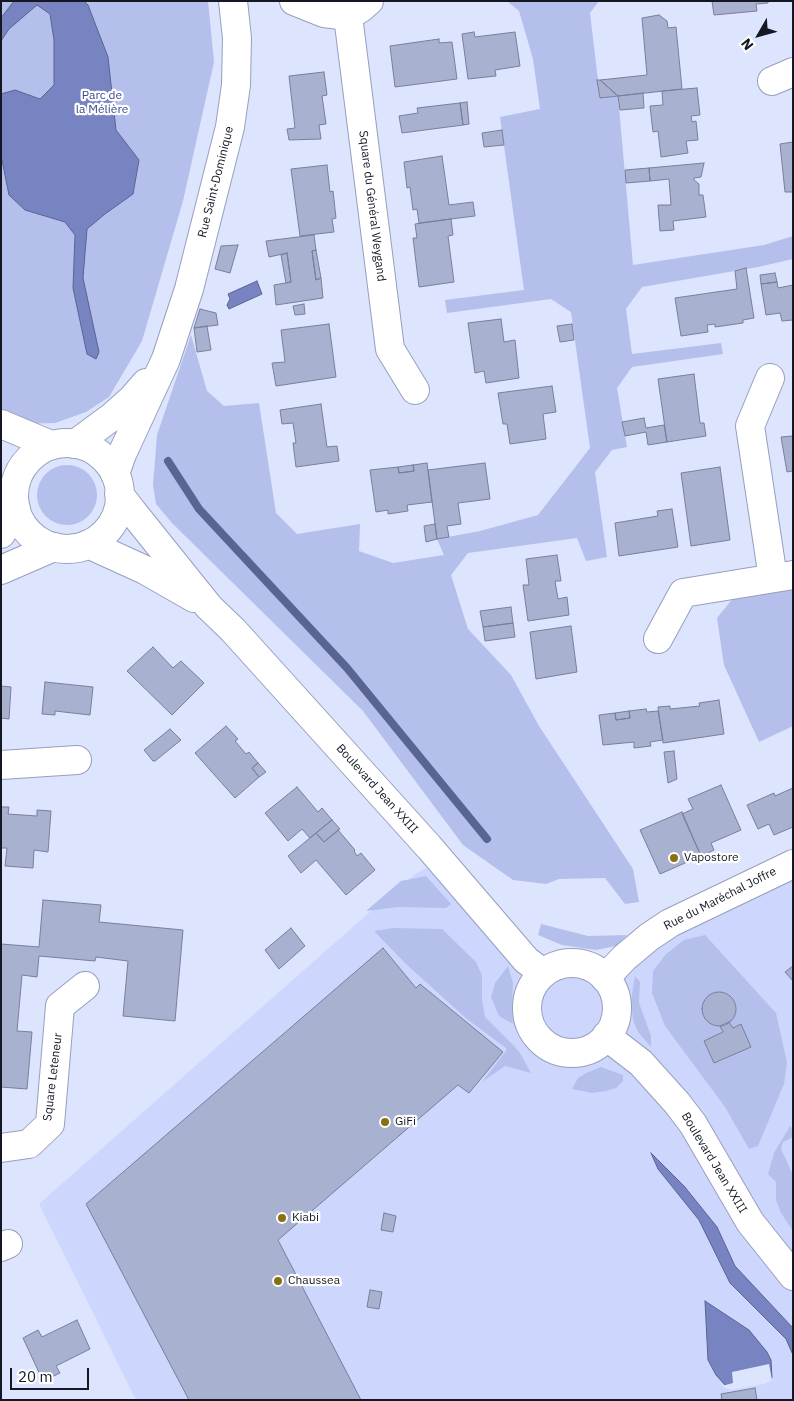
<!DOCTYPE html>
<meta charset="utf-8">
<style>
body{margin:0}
#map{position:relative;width:794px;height:1401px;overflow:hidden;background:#dde4fe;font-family:"IBM Plex Sans",sans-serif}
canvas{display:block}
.frame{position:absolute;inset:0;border:2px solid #151823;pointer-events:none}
.north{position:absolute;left:734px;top:10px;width:50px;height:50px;-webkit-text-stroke:4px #fff;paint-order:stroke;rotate:232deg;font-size:14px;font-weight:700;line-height:20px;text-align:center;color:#151823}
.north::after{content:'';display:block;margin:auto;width:18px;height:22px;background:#151823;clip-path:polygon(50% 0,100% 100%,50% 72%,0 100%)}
.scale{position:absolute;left:10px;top:1368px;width:79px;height:22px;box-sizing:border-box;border:2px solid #151823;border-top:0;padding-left:6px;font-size:15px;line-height:18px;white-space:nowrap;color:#151823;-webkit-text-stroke:4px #fff;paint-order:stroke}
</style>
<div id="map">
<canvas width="794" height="1401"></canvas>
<div class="frame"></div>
<div class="north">N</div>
<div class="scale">20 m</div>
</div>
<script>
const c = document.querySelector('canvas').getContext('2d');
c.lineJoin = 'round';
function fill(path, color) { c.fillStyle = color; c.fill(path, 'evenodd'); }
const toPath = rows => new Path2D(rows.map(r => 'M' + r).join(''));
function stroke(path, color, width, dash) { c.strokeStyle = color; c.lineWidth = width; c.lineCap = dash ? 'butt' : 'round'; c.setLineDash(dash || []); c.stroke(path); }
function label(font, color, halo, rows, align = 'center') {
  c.font = font + ' "IBM Plex Sans",sans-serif'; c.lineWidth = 4.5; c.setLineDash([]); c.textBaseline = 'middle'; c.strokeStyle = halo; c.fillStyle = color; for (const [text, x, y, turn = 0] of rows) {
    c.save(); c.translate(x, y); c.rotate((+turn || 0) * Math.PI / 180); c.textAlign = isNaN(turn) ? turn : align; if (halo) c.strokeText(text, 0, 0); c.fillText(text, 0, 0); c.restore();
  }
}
fill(toPath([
 [441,861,553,967,564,963,580,964,597,971,793,864,793,1400,136,1400,39,1204,372,910,415,874]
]), '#cdd7fe');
fill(toPath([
 [1,1,208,1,214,62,183,201,142,341,109,397,86,412,55,423,19,424,1,415],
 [507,1,599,1,590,13,600,97,618,96,633,265,764,245,793,236,793,259,758,267,642,287,626,309,632,354,721,343,723,354,632,367,617,388,627,447,612,450,595,472,607,557,586,561,577,538,468,553,451,575,468,629,511,675,539,726,633,869,639,902,625,904,605,878,559,879,546,884,513,880,463,845,363,711,172,523,156,504,153,485,157,435,191,335,207,391,224,406,259,403,276,513,297,534,360,524,359,551,393,563,444,555,437,539,480,531,538,515,590,448,571,312,551,299,447,313,445,300,524,290,500,117,540,109,533,59,519,11],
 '37 495a30 30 0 1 1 60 0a30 30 0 1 1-60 0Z',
 [793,588,793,726,759,742,724,665,717,618,734,597],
 [426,876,451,904,446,908,398,907,366,911,401,881],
 [541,924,588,936,627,935,616,946,596,950,562,945,538,935],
 [393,928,442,929,476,962,482,975,482,999,485,1017,514,1046,520,1053,531,1073,505,1066,482,1082,506,1051,506,1048,467,1019,406,964,374,931],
 [705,935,776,1013,787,1062,784,1084,758,1146,749,1149,725,1107,665,1026,652,993,653,971,666,954,684,940],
 [718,992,725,993,732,999,736,1004,736,1011,734,1017,729,1022,733,1028,741,1025,751,1047,714,1063,704,1041,723,1032,720,1026,714,1025,706,1019,703,1010,705,1001,707,998,712,994],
 [508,966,513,983,512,1006,513,1024,499,1016,491,997,495,983],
 [635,976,640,982,639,1003,651,1036,651,1047,638,1032,633,1020,631,1001],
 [601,1067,623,1075,623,1081,616,1088,606,1091,592,1093,572,1089,578,1078,586,1073],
 [790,1126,793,1130,793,1137,783,1142,781,1149,793,1175,793,1231,781,1213,776,1200,776,1182,768,1174,774,1153]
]), '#b4bfec');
const water = toPath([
 [14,1,84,1,88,5,108,57,116,130,139,160,133,194,105,214,87,229,83,278,99,352,96,359,87,354,73,288,75,235,65,222,25,210,9,195,1,155,1,94,15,90,40,99,54,85,54,40,50,14,37,5,9,29,1,41,1,18,14,1],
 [257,281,262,294,229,309,227,305,230,299,228,294,257,281],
 [651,1153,684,1186,717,1227,735,1266,793,1328,793,1355,786,1339,730,1283,699,1220,658,1169,651,1153],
 [705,1301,749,1330,767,1352,771,1360,772,1378,730,1387,725,1385,716,1375,708,1360,705,1301]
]);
fill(water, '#7784c1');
stroke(water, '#5a6492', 1);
fill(toPath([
 [769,1364,772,1380,764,1384,730,1390,722,1386,733,1383,732,1372]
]), '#dde4fe');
stroke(toPath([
 [168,461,199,509,347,668,487,839]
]), '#5a6492', 8);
const building = toPath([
 [712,1,768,1,768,3,756,4,757,11,714,15,712,1],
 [659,15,667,21,668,28,676,27,682,89,618,96,600,80,647,75,642,18,659,15],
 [474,32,475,37,515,32,520,66,495,70,496,76,468,79,462,34,474,32],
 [439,39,439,43,452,42,457,79,395,87,390,46,439,39],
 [324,72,327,95,322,96,326,124,319,125,321,139,289,140,287,129,295,128,289,76,324,72],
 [597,80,600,80,618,96,600,98,597,80],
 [697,88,700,115,691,116,692,122,696,121,698,140,686,141,688,153,661,157,658,131,653,132,650,106,663,105,662,91,697,88],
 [643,93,644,108,620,110,618,96,643,93],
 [467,102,469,124,463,125,460,103,467,102],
 [460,103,463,125,402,133,399,116,418,113,417,108,460,103],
 [502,130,504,145,484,147,482,133,502,130],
 [793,142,793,192,785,192,780,144,793,142],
 [442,156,449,205,473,202,475,216,419,223,417,209,413,210,410,187,407,188,404,162,442,156],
 [704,163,701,177,694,178,694,180,699,184,699,195,703,195,706,217,673,221,674,230,660,231,658,205,671,205,669,179,650,181,649,168,704,163],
 [327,165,330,192,333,191,336,218,332,219,334,232,300,236,291,169,327,165],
 [649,168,650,181,626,183,625,170,649,168],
 [451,219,453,235,448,236,454,282,419,287,413,238,417,238,415,224,451,219],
 [314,235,316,250,312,251,316,280,321,278,323,298,276,305,274,285,291,282,287,253,269,257,266,241,314,235],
 [238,245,230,273,215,269,221,246,238,245],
 [316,250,321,278,316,280,312,251,316,250],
 [287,253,291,282,286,283,281,255,287,253],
 [746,268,754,318,743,320,743,323,715,327,715,324,707,325,708,332,681,336,675,298,737,289,735,271,746,268],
 [775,273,777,282,761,284,760,275,775,273],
 [777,282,778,288,793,285,793,320,782,321,780,313,766,315,761,284,777,282],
 [304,304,305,314,295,315,293,306,304,304],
 [200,309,216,313,218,325,194,328,200,309],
 [501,319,504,342,515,340,519,378,486,383,484,371,475,373,468,323,501,319],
 [329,324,336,377,276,386,272,363,285,362,281,330,329,324],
 [572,324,574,340,560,342,557,326,572,324],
 [207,326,211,350,197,352,194,328,207,326],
 [694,374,700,423,704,423,706,436,667,442,658,379,694,374],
 [552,386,556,412,543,414,546,439,510,444,507,424,503,424,498,393,552,386],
 [321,404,327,447,337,446,339,461,296,467,293,443,296,443,293,423,282,424,280,410,321,404],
 [644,418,646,428,664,425,667,442,648,445,646,432,625,436,622,422,644,418],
 [793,436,793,475,792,471,787,472,781,437,793,436],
 [427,463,432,502,407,505,408,511,388,514,388,510,376,512,370,470,398,467,399,473,414,471,413,465,427,463],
 [485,463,490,499,458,503,461,524,447,526,449,537,437,539,428,470,485,463],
 [413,465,414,471,399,473,398,467,413,465],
 [720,467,730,540,691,546,681,473,720,467],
 [672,509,678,547,619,556,615,523,658,516,657,511,672,509],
 [435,524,437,539,426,542,424,526,435,524],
 [557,555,561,581,555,581,558,599,567,597,569,615,528,621,523,585,529,585,526,559,557,555],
 [511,607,513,623,483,627,480,611,511,607],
 [513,623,515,637,485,641,483,627,513,623],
 [571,626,577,672,536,679,530,632,571,626],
 [153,647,173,668,181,661,204,683,172,715,127,671,153,647],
 [45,682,93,687,90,715,55,711,55,715,42,714,45,682],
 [1,686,11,687,9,719,1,718,1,686],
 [719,700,724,734,663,743,658,707,670,706,670,709,700,706,699,703,719,700],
 [646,709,647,712,658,711,663,740,650,742,651,746,634,748,634,742,603,745,599,715,615,713,616,720,630,718,629,711,646,709],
 [629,711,630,718,616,720,615,713,629,711],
 [226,726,238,739,235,741,246,754,249,752,258,763,252,768,259,777,235,798,195,753,226,726],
 [170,729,181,740,155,761,153,761,144,750,170,729],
 [674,751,677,779,668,783,664,752,674,751],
 [258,763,266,772,259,777,252,768,258,763],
 [721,785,741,830,711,843,714,850,701,856,682,814,693,809,688,799,721,785],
 [297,787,318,812,322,808,332,820,310,838,302,829,288,841,265,813,297,787],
 [793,788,793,827,774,835,769,824,758,829,747,805,774,793,775,796,793,788],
 [1,807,9,807,8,814,37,816,37,810,51,811,48,852,34,850,33,868,5,866,7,848,1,848,1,807],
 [682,812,701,856,660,874,640,830,682,812],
 [332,820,340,829,324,842,316,833,332,820],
 [338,830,355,850,354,851,357,856,361,853,375,870,346,895,316,860,301,873,288,856,316,833,324,842,338,830],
 [43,900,101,905,99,922,183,930,175,1021,123,1016,128,961,96,957,95,961,39,956,37,977,22,975,17,1031,32,1032,27,1089,1,1087,1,944,39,947,43,900],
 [291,928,305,946,279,969,265,950,291,928],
 [383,948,416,988,420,984,503,1052,469,1093,458,1085,278,1240,361,1400,189,1400,86,1204,383,948],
 [793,966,793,981,785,972,793,966],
 '702 1009a17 17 0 1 1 34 0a17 17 0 1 1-34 0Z',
 [729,1022,733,1028,741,1024,751,1047,714,1063,704,1041,723,1032,720,1026,729,1022],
 [384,1213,396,1216,393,1232,381,1230,384,1213],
 [370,1290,382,1292,379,1309,367,1307,370,1290],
 [77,1320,90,1349,56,1366,60,1373,43,1381,23,1338,38,1330,42,1337,77,1320],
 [755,1388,757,1400,722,1400,721,1394,755,1388]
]);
fill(building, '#a9b1d0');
stroke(building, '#787f9c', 1);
const minor = toPath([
 [294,1,324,13,348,16,361,8,369,1],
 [348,16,390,349,415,390],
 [772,81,793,72],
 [770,378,750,426,773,578],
 [75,444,113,416,132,399,146,383],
 [115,474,122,454,166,359,189,289,230,127,236,85,237,38,233,1],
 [1,534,16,509],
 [1,570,54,547],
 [658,639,683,593,793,575],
 [1,765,77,760],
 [605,978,624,958,649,937,670,923,793,864],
 [1,1148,29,1144,50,1124,60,1006,85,986],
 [1,1247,8,1244]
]);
const major = toPath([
 [1,424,51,445],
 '14 496a53 53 0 1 1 106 0a53 53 0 1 1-106 0Z',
 [119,494,132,511,209,607,233,630,429,847,526,960,543,973],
 [88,544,145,570,194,598],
 '527 1008a45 45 0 1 1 90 0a45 45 0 1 1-90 0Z',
 [606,1036,641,1063,677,1103,693,1124,750,1222,793,1276]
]);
stroke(minor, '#979fbd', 30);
stroke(major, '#979fbd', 30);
stroke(minor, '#fff', 28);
stroke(major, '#fff', 28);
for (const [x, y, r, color] of [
 [674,858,5,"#877011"],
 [385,1122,5,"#877011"],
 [282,1218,5,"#877011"],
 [278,1281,5,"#877011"]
]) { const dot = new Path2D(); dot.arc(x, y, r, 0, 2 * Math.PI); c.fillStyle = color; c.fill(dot); stroke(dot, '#fff', 2); }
label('12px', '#3c4892', '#fff', [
 ["Parc de",102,96],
 ["la Mélière",102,110]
]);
label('12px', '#151823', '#fff', [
 ["Rue Saint-Dominique",216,182,-76],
 ["Square du Général Weygand",372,206,83],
 ["Boulevard Jean XXIII",377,789,48],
 ["Rue du Maréchal Joffre",720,899,-27],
 ["Square Leteneur",53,1077,-83],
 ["Boulevard Jean XXIII",714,1163,59]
]);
label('12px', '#151823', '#fff', [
 ["Vapostore",684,858],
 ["GiFi",395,1122],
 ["Kiabi",292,1218],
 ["Chaussea",288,1281]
], 'left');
</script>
